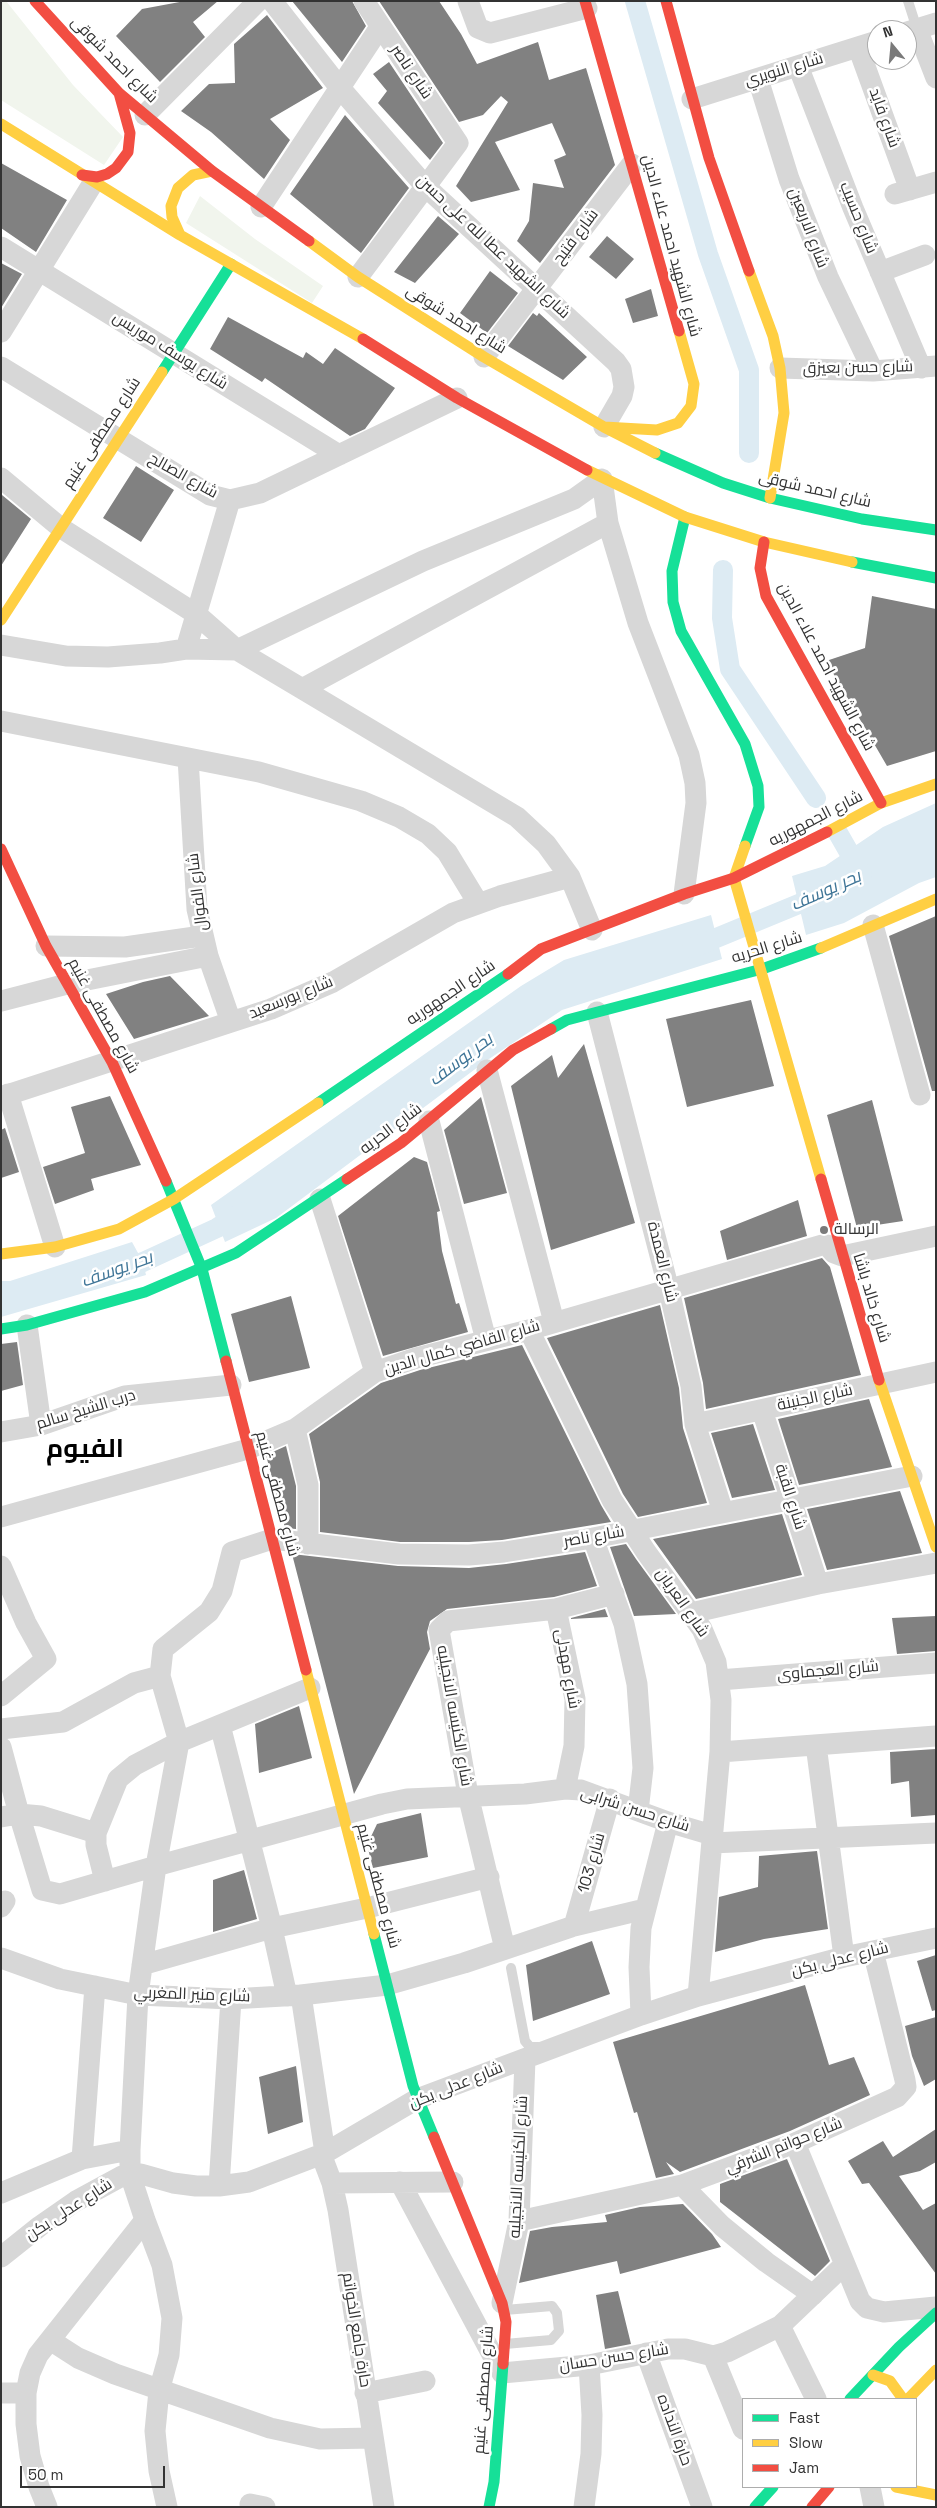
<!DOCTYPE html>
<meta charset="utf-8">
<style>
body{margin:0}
#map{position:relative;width:937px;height:2508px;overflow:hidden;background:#fff;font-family:"Space Grotesk",sans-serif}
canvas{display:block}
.frame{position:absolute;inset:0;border:2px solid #333;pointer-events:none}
.legend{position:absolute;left:742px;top:2398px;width:175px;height:90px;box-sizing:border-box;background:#fff;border:1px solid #adadad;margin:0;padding:6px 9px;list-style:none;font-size:15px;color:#333}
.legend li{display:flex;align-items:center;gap:10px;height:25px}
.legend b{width:25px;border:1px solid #adadad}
.north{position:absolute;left:867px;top:20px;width:50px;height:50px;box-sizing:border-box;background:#fff;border:1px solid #adadad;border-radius:50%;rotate:343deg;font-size:14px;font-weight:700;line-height:20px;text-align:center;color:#333}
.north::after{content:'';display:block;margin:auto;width:18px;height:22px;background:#7a7a7a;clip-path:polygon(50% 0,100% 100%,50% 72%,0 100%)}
.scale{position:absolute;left:20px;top:2466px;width:145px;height:22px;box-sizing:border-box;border:2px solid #333;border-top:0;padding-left:6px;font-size:15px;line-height:18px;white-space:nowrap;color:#333;-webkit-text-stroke:4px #fff;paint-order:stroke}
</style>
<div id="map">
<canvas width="937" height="2508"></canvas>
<div class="frame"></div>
<ul class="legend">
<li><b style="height:6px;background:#16e098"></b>Fast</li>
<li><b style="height:6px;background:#ffcf43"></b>Slow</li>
<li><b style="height:6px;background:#f24e42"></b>Jam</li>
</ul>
<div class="north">N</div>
<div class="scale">50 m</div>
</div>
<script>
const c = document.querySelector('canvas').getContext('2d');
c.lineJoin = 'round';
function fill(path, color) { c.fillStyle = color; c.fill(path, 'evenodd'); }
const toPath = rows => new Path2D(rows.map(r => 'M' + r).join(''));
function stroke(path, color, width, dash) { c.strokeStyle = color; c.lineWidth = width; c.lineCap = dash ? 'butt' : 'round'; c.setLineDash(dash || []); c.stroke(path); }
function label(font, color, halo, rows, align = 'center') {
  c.font = font + ' "Space Grotesk",Cairo,sans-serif'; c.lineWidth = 5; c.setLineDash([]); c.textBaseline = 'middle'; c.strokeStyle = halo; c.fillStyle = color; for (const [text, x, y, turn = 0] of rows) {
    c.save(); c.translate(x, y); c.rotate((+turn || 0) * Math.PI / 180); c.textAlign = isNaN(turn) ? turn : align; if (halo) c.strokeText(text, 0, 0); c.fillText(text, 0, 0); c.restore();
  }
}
fill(toPath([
 [1,1,6,1,73,85,123,137,104,165,1,100],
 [200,196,255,239,323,286,312,303,186,223]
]), '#f1f5ed');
fill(toPath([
 [936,803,936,877,919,883,844,923,806,935,792,876,825,866,883,827],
 [711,915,722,959,562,1010,486,1061,276,1218,225,1242,211,1205,521,986,564,960],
 [132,1242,143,1262,146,1275,1,1317,1,1281,10,1281]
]), '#ddebf3');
stroke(toPath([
 [635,1,708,254,749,370,749,453],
 [723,570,722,618,730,669,816,798],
 [838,833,862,875],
 [692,948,823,894],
 [117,1271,143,1262,217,1228,242,1212]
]), '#ddebf3', 20);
fill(toPath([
 [185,1,218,1,193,22,205,37,160,82,116,36,142,9],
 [292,1,352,1,366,26,342,62],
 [379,1,439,1,461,34,477,64,538,42,549,80,586,68,615,165,540,263,517,241,529,221,533,183,564,188,554,160,566,155,552,123,495,142,520,190,471,202,456,186,508,102,501,96,483,115,459,122],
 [267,15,323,88,270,119,290,140,264,179,211,132,181,111,209,84,235,83,234,44],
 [389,62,443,143,430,160,378,103,387,91,373,74],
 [345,115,409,188,361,253,290,194],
 [1,163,67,200,36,252,1,228],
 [438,216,459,234,415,283,394,272],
 [607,236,634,259,616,279,589,257],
 [1,263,22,274,1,308],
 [490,271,518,293,487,333,460,313],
 [651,289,658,316,633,323,625,299],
 [533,313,537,316,539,313,587,357,563,380,508,346],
 [228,317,303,358,306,352,323,364,335,348,395,388,365,429,350,436,265,378,262,382,210,349],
 [136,466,174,490,141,542,103,518],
 [2,495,31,519,1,566,1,496],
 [872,596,936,609,936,751,887,766,826,661,865,648],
 [936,916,936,1091,932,1091,889,936],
 [170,976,209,1016,134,1039,106,994,143,982],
 [751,1000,774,1086,687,1107,666,1019],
 [584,1044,635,1223,551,1250,511,1086,552,1055,558,1078],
 [110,1096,141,1165,91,1179,94,1190,55,1204,43,1167,85,1153,71,1107],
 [481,1097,507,1193,464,1204,444,1130],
 [872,1100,903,1221,857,1228,827,1115],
 [5,1128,19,1172,1,1178,1,1130],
 [414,1157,427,1162,440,1211,437,1212,442,1251,456,1304,459,1303,468,1332,383,1356,338,1216],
 [798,1200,807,1236,727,1260,720,1231],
 [822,1258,830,1267,861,1375,706,1409,703,1383,684,1298],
 [291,1296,310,1368,249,1382,231,1314],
 [660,1305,679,1388,683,1428,707,1503,638,1517,623,1494,547,1338],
 [17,1342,23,1385,1,1391,1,1344],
 [522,1345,601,1505,611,1522,502,1540,469,1542,400,1542,320,1532,320,1482,309,1434,381,1383,420,1370],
 [869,1399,892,1467,799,1485,778,1419],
 [753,1424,775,1490,732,1498,711,1433],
 [286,1446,296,1486,296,1529,285,1528,266,1455],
 [900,1491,922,1553,827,1570,807,1509],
 [782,1514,802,1575,696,1599,653,1539],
 [626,1544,636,1559,676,1614,634,1616,610,1547],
 [585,1552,597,1586,554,1597,447,1609,430,1621,427,1632,430,1649,354,1794,292,1554,398,1566,469,1568,506,1564],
 [605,1609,608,1617,571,1619,571,1618],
 [936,1616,936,1651,897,1654,892,1618],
 [299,1706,312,1758,259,1773,255,1724],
 [936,1749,936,1815,911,1817,909,1781,891,1784,890,1752],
 [421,1813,428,1857,373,1868,367,1845,377,1824],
 [817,1851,828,1929,764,1939,715,1952,719,1897,758,1887,759,1856],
 [244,1870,257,1919,213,1932,213,1880],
 [592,1941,610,1994,533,2021,526,1965],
 [936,1955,936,2010,932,2011,917,1961],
 [805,1985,829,2065,854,2057,870,2095,790,2131,680,2172,666,2162,674,2174,656,2178,637,2112,634,2113,613,2042],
 [936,2017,936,2079,924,2086,912,2056,905,2026],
 [296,2066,303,2122,268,2134,259,2077],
 [936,2129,936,2162,920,2171,899,2176,923,2210,936,2203,936,2274,869,2183,862,2184,848,2161,883,2141,893,2157],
 [787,2159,830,2261,815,2276,720,2202,720,2184],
 [683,2204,712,2234,721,2247,620,2274,617,2261,519,2283,530,2231,552,2227,607,2222,605,2215,640,2207],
 [618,2291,631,2344,605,2349,596,2295]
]), '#818181');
stroke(toPath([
 [908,1,917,29],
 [511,1968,525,2041,530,2047,542,2047],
 [505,2310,552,2306,557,2313,559,2331,551,2340,505,2344]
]), '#d7d7d7', 10);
stroke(toPath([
 [272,1,340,88,426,187,616,362,621,369,624,387,622,396,604,427],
 [468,1,478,28,490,33,587,8],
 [917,29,936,78],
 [907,32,936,23],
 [858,47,910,190],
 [798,66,853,208,921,368],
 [758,79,789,179,828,277,873,371],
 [692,99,877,41],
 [145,115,258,1],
 [895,194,936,182],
 [261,207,380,27],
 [1,247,339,455],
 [880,272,925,255],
 [358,277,458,143,364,1],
 [1,332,93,183],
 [484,357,632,164],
 [1,367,210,495,230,500,260,493,457,398],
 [780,368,873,371,936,366],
 [1,478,61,528,196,614,237,650,517,817,546,844,570,877,592,930],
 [1,645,66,656,108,657,160,653,186,649,237,650,423,561,574,499,602,479,608,523,638,623,689,755,695,783,696,803,684,894],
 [186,649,230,500],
 [302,689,608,523],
 [1,721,259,772,361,801,399,817,428,834,447,852,478,903],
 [188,758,197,909,208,956,231,1022],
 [873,925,920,1095],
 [46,946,125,947,202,936],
 [1,1001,67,984,208,956],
 [597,1012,669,1290,691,1386,695,1424,723,1512],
 [487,1070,554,1322],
 [8,1094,55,1247],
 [1,1097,271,1009,333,982,453,913,500,896,570,877],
 [429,1121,486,1340],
 [320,1199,375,1372],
 [27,1325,41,1425],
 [529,1330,612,1500,646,1552,702,1629,716,1662,721,1700,720,1752,698,1996],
 [762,1410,818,1584],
 [695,1424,936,1372],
 [295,1429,308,1485,308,1544],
 [1,1432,41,1425,125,1396,231,1385],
 [1,1517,248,1449,295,1429,375,1372,416,1358,529,1330,822,1245,827,1245,834,1253,842,1256,936,1236],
 [593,1538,624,1624,637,1684,643,1768,638,1811],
 [1,1566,26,1623,46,1659,1,1696],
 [556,1609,575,1699,574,1746,565,1789],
 [691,1613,818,1584,936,1563],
 [719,1680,936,1663],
 [220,1725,272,1928,287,1996],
 [1,1729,63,1722,134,1683,160,1676],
 [816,1745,844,1957],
 [1,1747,19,1814,41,1816,96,1833],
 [720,1752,936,1736],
 [1,1817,19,1814,42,1890,60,1894,156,1866,382,1804,407,1799,525,1794,565,1789,581,1790,668,1822,712,1835],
 [712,1843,936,1833],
 [105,1881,96,1845,96,1833,118,1779,135,1765,179,1742,310,1688],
 [1,1907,5,1901],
 [574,1926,610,1799],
 [505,1949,468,1795,439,1630,448,1621,556,1609,614,1594],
 [1,1958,60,1979,138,1995,231,1999,301,1995,387,1985,464,1963,574,1926,645,1909],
 [142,1965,272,1928,367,1908,489,1877],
 [301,1995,325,2153],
 [641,2015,639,1967,641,1928,668,1822],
 [795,2143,860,2301,867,2308,884,2312,936,2307],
 [321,2154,332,2183,338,2210,384,2507],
 [82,2159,95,1986],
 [400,2182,502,2373,589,2365,668,2349,685,2349,713,2356,727,2352,780,2326,844,2265],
 [332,2183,453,2182],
 [682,2185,722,2226,766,2262,813,2295],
 [219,2186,231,1999],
 [1,2193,82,2159,130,2150],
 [519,2221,682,2185,795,2143,897,2097,906,2087,905,2080,873,1951],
 [1,2257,40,2226,76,2201,122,2176,141,2174,173,2183,196,2186,219,2186,249,2182,325,2153,417,2099,641,2015,698,1996,844,1957,936,1938],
 [502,2303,519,2221,525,2059],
 [780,2326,816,2399],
 [50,2340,78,2358,115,2374,270,2428,320,2439,372,2438],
 [646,2353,702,2507],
 [713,2356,743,2429],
 [1,2393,26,2393],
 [365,2393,425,2381],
 [870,2487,874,2507],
 [250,2504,265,2507],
 [47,2507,39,2487,30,2456,26,2424,26,2393,30,2373,38,2355,145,2220],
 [167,2507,159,2471,155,2431,159,2391,169,2355,172,2318,162,2265,145,2220,130,2174,130,2150,138,1995,156,1866,179,1742,160,1676,163,1649,209,1612,222,1591,232,1552,272,1539,399,1554,469,1555,504,1552,593,1538,912,1476],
 [584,2507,591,2454,592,2415,589,2365]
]), '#d7d7d7', 21);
stroke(toPath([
 [162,372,231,264],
 [655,453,723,483,770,498,862,519,936,530],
 [685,517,672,571,673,602,681,631,745,744,758,786,759,807,745,846],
 [852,562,936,578],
 [551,1029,567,1020,762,969,821,948],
 [318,1103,508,974],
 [166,1181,202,1269,226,1361],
 [1,1329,27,1325,145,1292,236,1253,347,1179],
 [374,1934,413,2086,434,2137],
 [850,2399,899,2347,936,2313],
 [489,2507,494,2482,503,2364],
 [755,2507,773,2487]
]), '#16e098', 11);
stroke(toPath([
 [1,124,180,235,363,339],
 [180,235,172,217,171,206,178,188,193,175,212,171],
 [309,241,358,277,484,357,604,427,655,453],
 [749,271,773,336,780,368,784,413,770,498],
 [604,427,657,430,678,423,691,406,694,384,679,331],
 [587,470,685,517,764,542,852,562],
 [1,620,162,372],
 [827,832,881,803,936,784],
 [745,846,734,878,821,1179],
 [821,948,936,899],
 [1,1254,55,1247,119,1229,174,1199,318,1103],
 [879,1380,936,1547],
 [306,1670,374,1934],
 [873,2375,890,2381,903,2399],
 [908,2399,936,2370],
 [896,2487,936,2495]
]), '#ffcf43', 11);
stroke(toPath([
 [35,1,119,93,212,171,309,241],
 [585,1,679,331],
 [666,1,709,158,749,271],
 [82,175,97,177,107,174,116,168,128,152,130,133,119,93],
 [363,339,457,398,587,470],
 [764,542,760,568,766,596,881,803],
 [1,849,46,946,112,1062,166,1181],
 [508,974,541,949,684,894,734,878,827,832],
 [347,1179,401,1143,513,1050,551,1029],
 [821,1179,879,1380],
 [226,1361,306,1670],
 [434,2137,502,2303,506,2322,503,2364],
 [812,2507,829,2487]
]), '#f24e42', 11);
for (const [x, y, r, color] of [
 [824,1230,5,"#7a7a7a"]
]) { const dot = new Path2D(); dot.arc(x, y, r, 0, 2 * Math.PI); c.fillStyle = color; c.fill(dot); stroke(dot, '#fff', 2); }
label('16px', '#333', '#fff', [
 ["شارع احمد شوقى",114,60,45],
 ["شارع النويري",784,70,-17],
 ["شارع ناصر",411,72,56],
 ["شارع فايد",884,118,70],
 ["شارع حسيب",858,218,68],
 ["شارع الاربعين",808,228,69],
 ["شارع فتيح",576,237,-53],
 ["شارع الشهيد احمد علاء الدين",671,246,75],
 ["شارع الشهيد عطا لله على حسن",493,247,43],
 ["شارع احمد شوقى",456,320,32],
 ["شارع يوسف موريس",170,351,32],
 ["شارع حسن بعيزق",858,368,-1],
 ["شارع مصطفى غنيم",102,433,-57],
 ["شارع الصالح",183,476,29],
 ["شارع احمد شوقى",815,490,13],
 ["شارع الشهيد احمد علاء الدين",826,667,62],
 ["شارع الجمهوريه",816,819,-27],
 ["شارع الفوال",198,892,-97],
 ["شارع الحريه",767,948,-17],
 ["شارع الجمهوريه",451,993,-34],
 ["شارع بورسعيد",291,998,-22],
 ["شارع مصطفى غنيم",103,1016,61],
 ["شارع الحريه",391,1129,-37],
 ["شارع العمدة",662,1262,76],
 ["شارع خالد باشا",871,1298,73],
 ["شارع القاضي كمال الدين",462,1348,-16],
 ["شارع الجنينة",815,1398,-12],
 ["درب الشيخ سالم",86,1410,-17],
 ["شارع مصطفى غنيم",277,1494,75],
 ["شارع القبة",790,1497,72],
 ["شارع ناصر",594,1537,-10],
 ["شارع العريان",682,1603,55],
 ["شارع مهدلى",567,1669,80],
 ["شارع العجماوى",828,1671,-5],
 ["شارع الكنيسه الانجيليه",454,1716,80],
 ["شارع حسن شرابى",635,1810,18],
 ["شارع 103",592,1863,-74],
 ["شارع مصطفى غنيم",378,1886,75],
 ["شارع عدلى يكن",840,1960,-14],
 ["شارع منير المغربي",192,1995,2],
 ["شارع عدلى يكن",456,2086,-22],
 ["شارع حواتم الشرفي",784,2146,-22],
 ["شارع الكنيسه الانجيليه",519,2167,-87],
 ["شارع عدلى يكن",69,2210,-33],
 ["حارة جامع الخواتم",356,2330,81],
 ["شارع حسن حسان",614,2358,-9],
 ["شارع مصطفى غنيم",484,2390,-86],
 ["حارة النداده",674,2430,70]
]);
label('16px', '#333', '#fff', [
 ["الرسالة",834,1230]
], 'left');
label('italic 18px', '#3f7597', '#fff', [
 ["بحر يوسف",826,891,-24],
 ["بحر يوسف",461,1060,-37],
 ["بحر يوسف",117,1270,-20]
]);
label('bold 26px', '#000', '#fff', [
 ["الفيوم",85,1450]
]);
</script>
